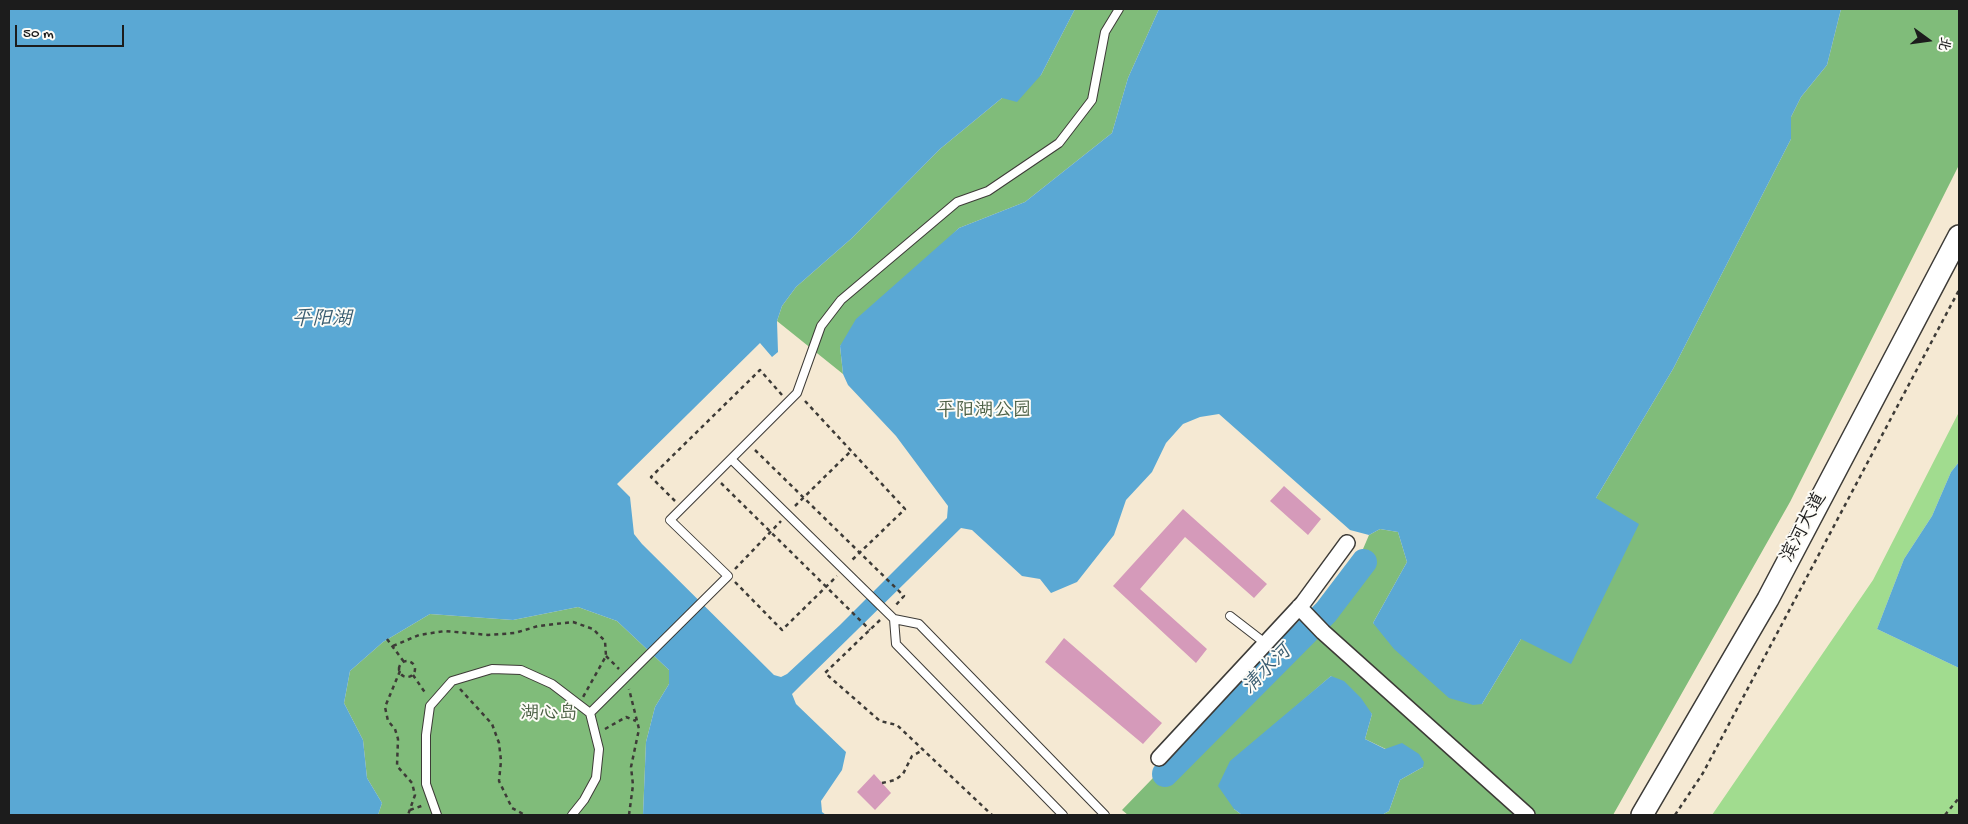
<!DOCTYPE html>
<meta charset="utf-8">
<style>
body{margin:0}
#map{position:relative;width:1968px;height:824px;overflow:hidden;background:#f5e9d3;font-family:"Gochi Hand","LXGW WenKai TC",sans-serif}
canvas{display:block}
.frame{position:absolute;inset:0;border:10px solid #1c1c1c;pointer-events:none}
.north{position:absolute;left:1903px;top:15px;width:50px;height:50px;-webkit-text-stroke:4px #fdfcf7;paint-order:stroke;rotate:104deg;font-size:14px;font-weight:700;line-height:20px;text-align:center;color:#1c1c1c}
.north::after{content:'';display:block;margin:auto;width:18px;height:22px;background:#1c1c1c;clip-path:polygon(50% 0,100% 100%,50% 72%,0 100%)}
.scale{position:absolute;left:15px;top:25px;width:109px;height:22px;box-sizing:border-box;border:2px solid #1c1c1c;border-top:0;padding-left:6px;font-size:15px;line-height:18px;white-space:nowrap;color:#1c1c1c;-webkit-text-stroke:4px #fdfcf7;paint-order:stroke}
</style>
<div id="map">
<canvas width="1968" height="824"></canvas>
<div class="frame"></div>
<div class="north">北</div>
<div class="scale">50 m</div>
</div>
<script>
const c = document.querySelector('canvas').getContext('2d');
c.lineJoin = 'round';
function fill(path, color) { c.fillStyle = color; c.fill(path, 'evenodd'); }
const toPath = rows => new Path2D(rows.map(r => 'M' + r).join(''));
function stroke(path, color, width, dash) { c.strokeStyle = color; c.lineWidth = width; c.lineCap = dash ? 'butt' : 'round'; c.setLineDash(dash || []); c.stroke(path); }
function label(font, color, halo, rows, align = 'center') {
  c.font = font + ' "Gochi Hand","LXGW WenKai TC",sans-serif'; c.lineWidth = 4; c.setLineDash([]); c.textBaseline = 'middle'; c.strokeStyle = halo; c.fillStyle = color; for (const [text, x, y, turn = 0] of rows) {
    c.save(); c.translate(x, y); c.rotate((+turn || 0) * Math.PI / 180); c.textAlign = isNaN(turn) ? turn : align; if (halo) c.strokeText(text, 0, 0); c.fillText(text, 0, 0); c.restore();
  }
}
fill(toPath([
 [1959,412,1959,462,1951,472,1932,516,1904,559,1877,629,1959,668,1959,815,1712,815,1873,580]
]), '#a1dc8f');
fill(toPath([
 [1075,9,1159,9,1128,78,1112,133,1025,202,959,228,840,346,843,374,777,321,782,306,796,287,852,238,940,149,1002,98,1041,75],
 [1841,9,1959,9,1959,165,1790,502,1613,815,1382,815,1389,811,1400,780,1423,767,1365,739,1372,714,1331,676,1286,715,1234,809,1242,815,1128,815,1122,810,1301,625,1363,549,1369,535,1380,529,1398,532,1407,562,1373,623,1482,704,1521,639,1596,498,1673,369,1791,139,1791,117,1801,97,1827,65],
 [578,607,617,621,669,670,669,684,655,707,646,742,643,815,378,815,382,803,367,778,363,740,344,703,350,671,383,642,430,614,513,620]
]), '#80bc7a');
fill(toPath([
 [9,9,1075,9,1041,75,1017,102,1002,98,940,149,852,238,796,287,782,306,777,321,778,352,772,357,760,343,617,484,630,497,634,534,642,544,774,675,781,677,787,674,840,625,947,518,948,506,896,436,848,385,843,374,840,346,856,319,959,228,1025,202,1112,133,1128,78,1159,9,1841,9,1827,65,1801,97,1791,117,1791,139,1673,369,1596,498,1639,524,1571,664,1521,639,1482,704,1473,705,1449,698,1394,649,1373,623,1407,562,1398,532,1380,529,1369,535,1350,530,1219,414,1200,417,1183,424,1166,443,1152,472,1126,500,1114,535,1077,582,1051,593,1040,579,1022,576,972,530,961,528,802,684,792,694,796,704,846,752,842,770,821,801,822,812,826,815,643,815,646,742,655,707,669,684,669,670,617,621,578,607,513,620,430,614,383,642,350,671,344,703,363,740,367,778,382,803,378,815,9,815],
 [1959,462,1959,668,1877,629,1904,559,1932,516,1951,472],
 [1331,676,1344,681,1361,698,1372,714,1365,739,1385,749,1402,743,1419,754,1424,762,1423,767,1400,780,1389,811,1382,815,1242,815,1234,809,1218,786,1230,761]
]), '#5aa8d4');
stroke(toPath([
 [1165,774,1326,612,1364,562]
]), '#5aa8d4', 26);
fill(toPath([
 [1284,486,1321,519,1308,535,1270,501],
 [1183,509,1267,584,1254,598,1185,537,1140,589,1207,649,1196,663,1113,586],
 [1064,638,1162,723,1143,744,1045,662],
 [874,774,891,793,875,810,857,792]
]), '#d59aba');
const lane = toPath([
 [731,459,894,619,919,624,1105,815],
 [1230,616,1265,643],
 [894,619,896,644,1063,815],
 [590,713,728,576,670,520,797,393,821,326,841,300,957,202,988,191,1059,143,1092,100,1105,32,1119,9],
 [437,815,426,784,426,735,430,706,452,681,492,669,521,670,552,684,590,713,599,749,596,778,584,800,572,815]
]);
const street = toPath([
 [1299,607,1323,632,1527,815],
 [1159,758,1303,603,1347,543]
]);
const secondary = toPath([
 [1642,815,1768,599,1959,236]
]);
stroke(lane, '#3d3b37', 10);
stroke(street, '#3d3b37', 18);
stroke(secondary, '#3d3b37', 24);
stroke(toPath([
 [805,401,905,509,851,561],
 [755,450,904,596,895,606],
 [721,483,870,630],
 [675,501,651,477,760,370,782,395],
 [795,506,851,451],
 [735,569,781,521],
 [735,582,782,630,837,576],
 [880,620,825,673,880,721,897,725,992,815],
 [387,639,404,662],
 [393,646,419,635,445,631,488,635,515,633,538,626,573,622,593,629,605,641,606,656,583,697],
 [606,656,619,669],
 '399 669a8 8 0 1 1 16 0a8 8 0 1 1-16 0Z',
 [400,671,385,707,388,721,395,729,398,739,397,766,412,783,415,795,408,815],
 [413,675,426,694],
 [460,689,492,724,499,743,501,761,499,781,512,808,525,815],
 [605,729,626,717,636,721],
 [882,783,895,780,903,774,912,756,923,750],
 [410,810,424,805],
 [629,815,633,785,631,767,639,729,629,689],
 [1675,815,1703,773,1959,290],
 [1945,815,1959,798]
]), '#3d3b37', 2.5, [4, 4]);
stroke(lane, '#fff', 8);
stroke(street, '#fff', 15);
stroke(secondary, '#fff', 21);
label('19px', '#4b5f44', '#fdfcf7', [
 ["平阳湖公园",984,412],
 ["湖心岛",549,715]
]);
label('19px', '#1c1c1c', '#fdfcf7', [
 ["滨河大道",1805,528,-62]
]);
label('italic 20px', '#385b6f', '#fdfcf7', [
 ["平阳湖",322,321],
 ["清水河",1268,671,-45]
]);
</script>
